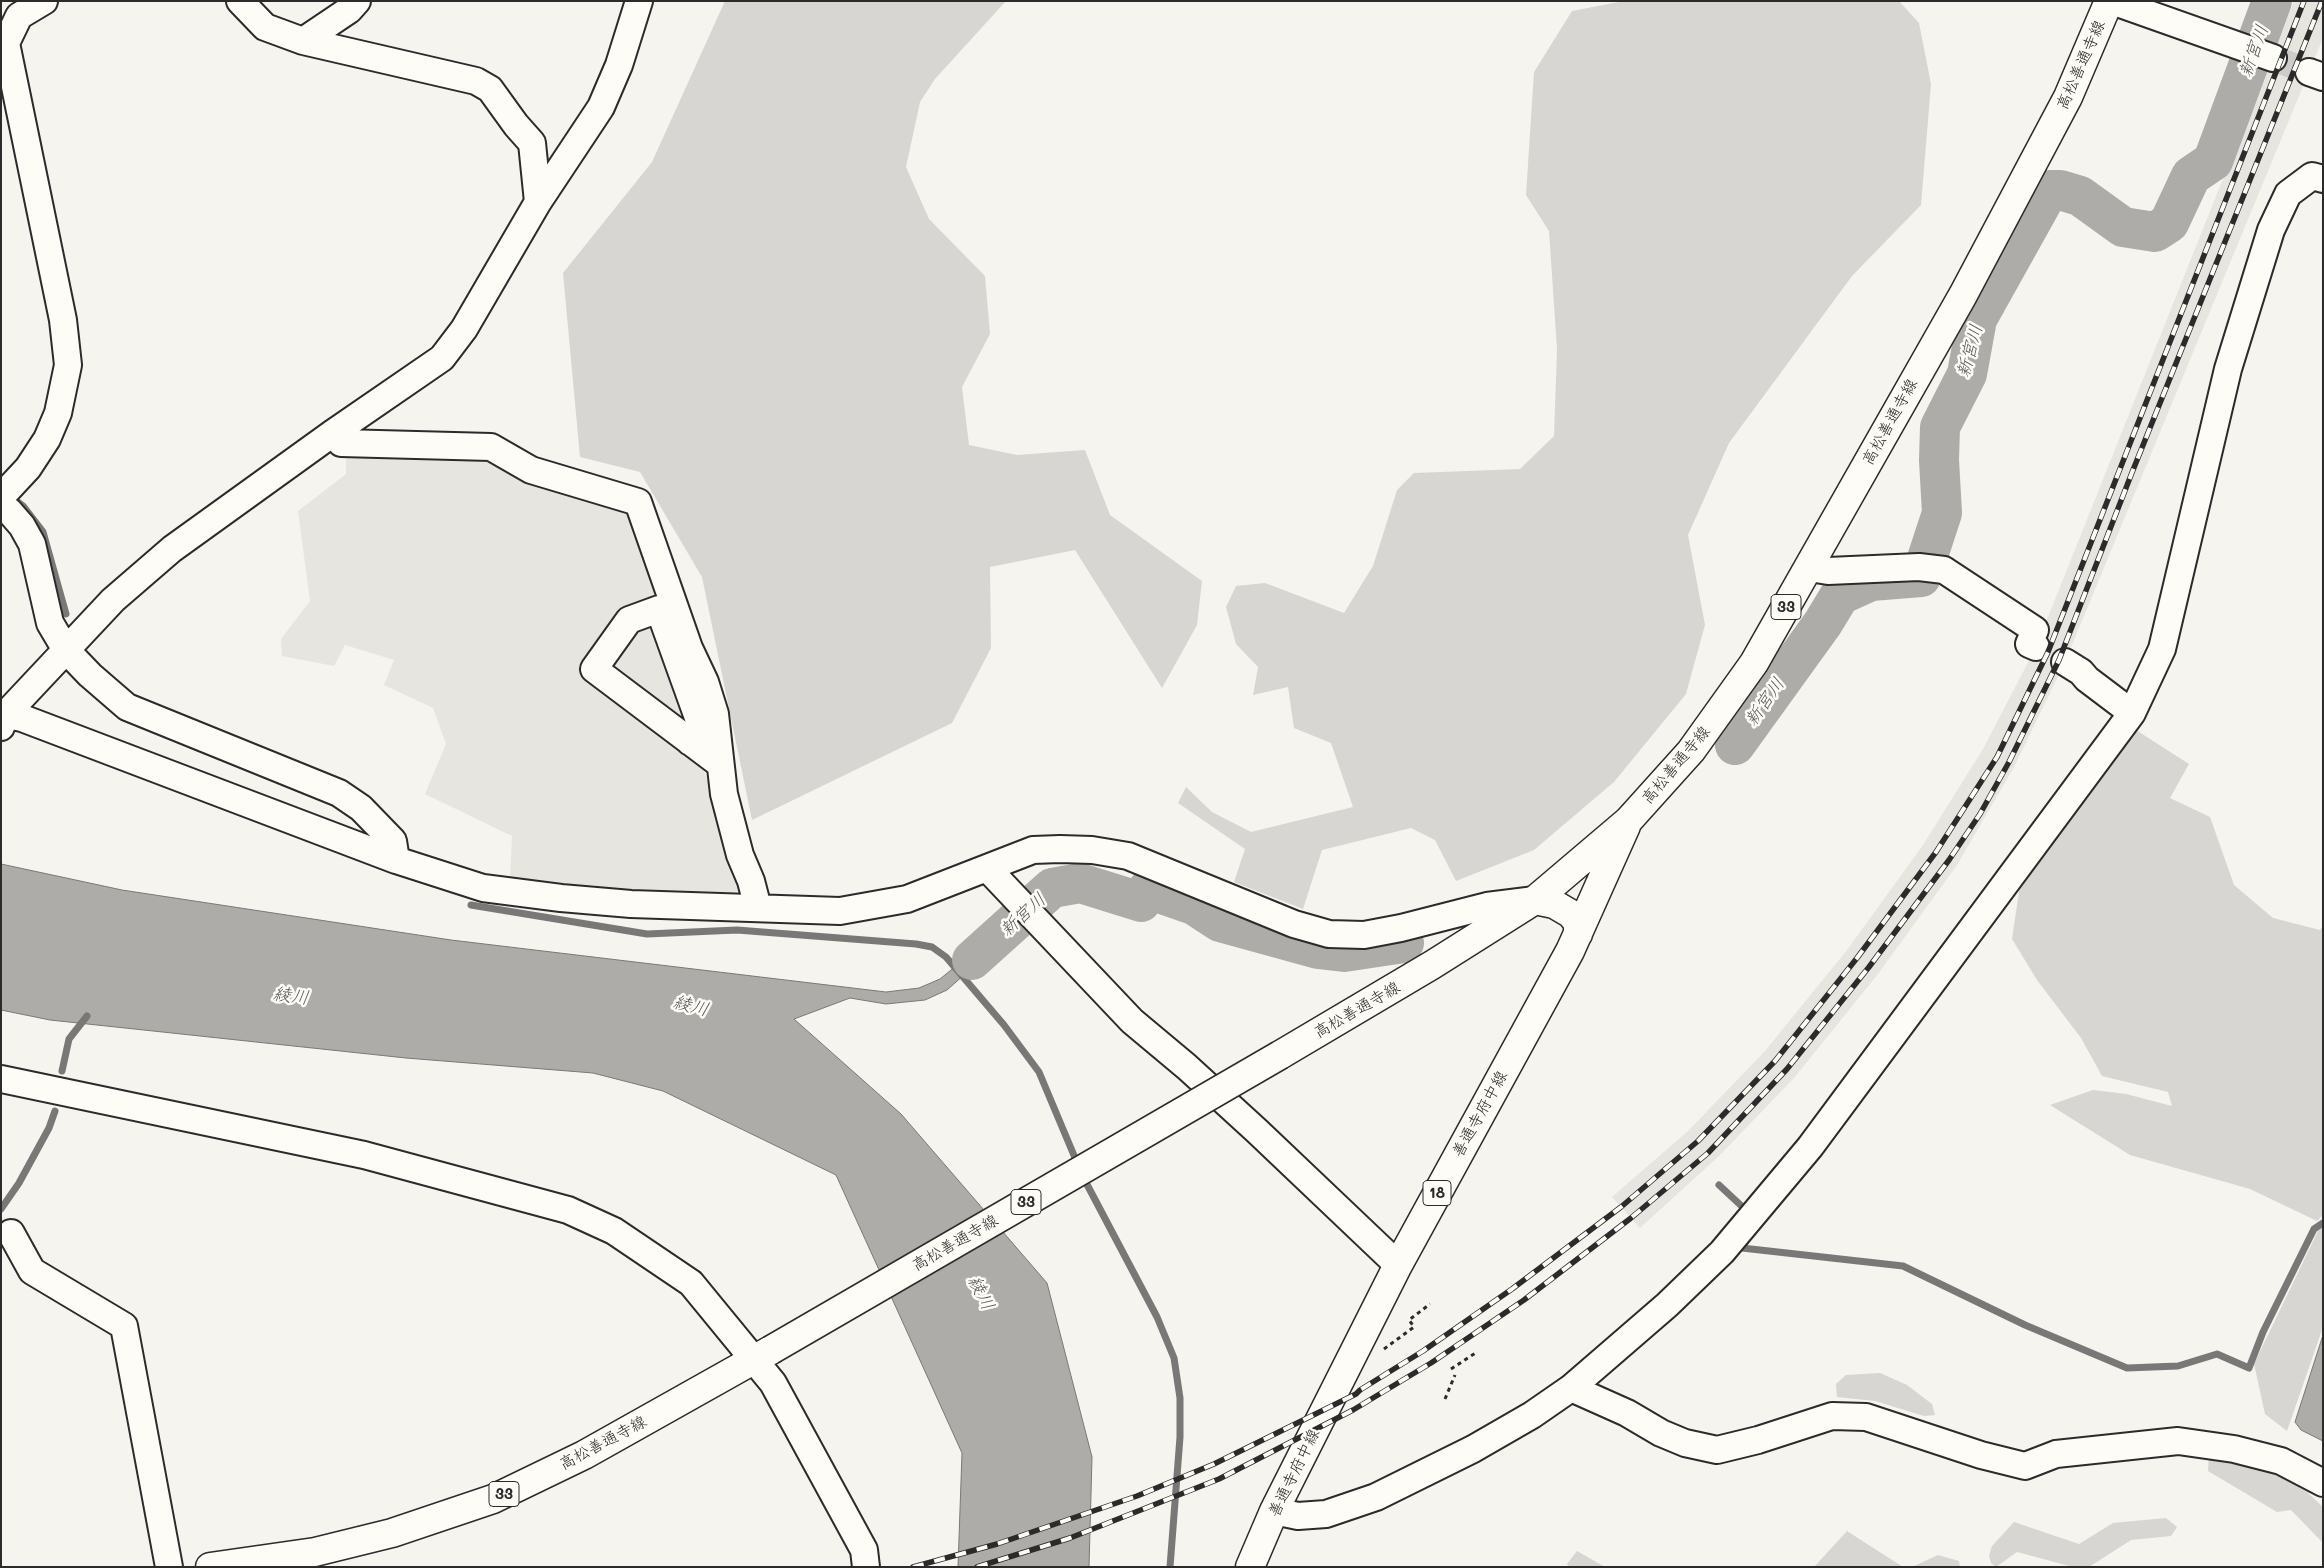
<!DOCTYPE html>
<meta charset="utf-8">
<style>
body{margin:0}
#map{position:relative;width:2324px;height:1568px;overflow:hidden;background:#f5f4ef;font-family:Mali,sans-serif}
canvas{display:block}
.frame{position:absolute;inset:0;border:2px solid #2b2b2b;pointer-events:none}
</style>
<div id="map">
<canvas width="2324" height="1568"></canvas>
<div class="frame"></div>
</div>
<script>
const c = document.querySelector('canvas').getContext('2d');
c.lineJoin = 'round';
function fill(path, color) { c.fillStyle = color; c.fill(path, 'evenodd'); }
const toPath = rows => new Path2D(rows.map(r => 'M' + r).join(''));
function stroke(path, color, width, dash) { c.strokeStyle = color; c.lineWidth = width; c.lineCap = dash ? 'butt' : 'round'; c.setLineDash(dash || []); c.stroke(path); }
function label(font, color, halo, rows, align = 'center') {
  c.font = font + ' Mali,"Klee One",sans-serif'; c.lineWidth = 5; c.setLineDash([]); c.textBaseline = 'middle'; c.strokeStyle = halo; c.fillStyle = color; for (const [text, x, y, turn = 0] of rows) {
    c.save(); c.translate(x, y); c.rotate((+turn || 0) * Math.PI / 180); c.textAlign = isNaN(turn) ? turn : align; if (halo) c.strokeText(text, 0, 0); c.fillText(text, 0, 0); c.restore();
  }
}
fill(toPath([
 [2294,1,2323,1,2323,38,2065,662,2014,767,1957,865,1878,974,1794,1078,1719,1156,1640,1228,1612,1197,1688,1131,1765,1051,1847,950,1923,845,1983,749,2036,647],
 [346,450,491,456,634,511,700,762,717,802,741,892,634,895,510,880,512,836,425,794,446,744,433,708,384,685,394,660,345,645,334,666,282,656,281,639,310,601,298,511,346,474]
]), '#e6e5e0');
fill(toPath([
 [725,1,1006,1,935,79,920,102,906,167,929,219,985,276,990,334,962,387,969,445,1017,455,1085,450,1110,515,1202,581,1197,625,1162,688,1075,550,990,567,991,648,952,723,752,820,702,577,640,472,580,457,563,273,652,162],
 [1624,1,1899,1,1919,23,1931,84,1921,205,1852,276,1729,443,1688,535,1705,625,1686,694,1614,782,1534,850,1456,881,1435,840,1411,828,1322,850,1303,909,1234,882,1245,849,1178,803,1186,787,1212,812,1251,832,1353,807,1331,743,1294,728,1288,687,1253,695,1258,667,1236,644,1226,607,1236,586,1265,583,1344,613,1373,566,1397,490,1414,473,1520,469,1554,436,1557,349,1549,231,1526,195,1534,72,1572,11],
 [2136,730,2189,764,2170,798,2210,817,2234,885,2273,918,2320,930,2323,926,2323,1215,2317,1221,2250,1189,2130,1155,2050,1105,2093,1090,2126,1094,2172,1106,2168,1092,2102,1076,2081,1038,2037,980,2012,939,2020,885],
 [2323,1227,2323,1327,2287,1431,2265,1414,2254,1364,2318,1231],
 [1880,1373,1907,1385,1932,1404,1935,1415,1924,1416,1875,1401,1837,1397,1836,1384,1846,1375],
 [2209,1453,2272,1471,2307,1492,2323,1507,2323,1543,2291,1510,2277,1512,2208,1471],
 [2166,1518,2177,1527,2171,1536,2131,1540,2089,1567,2073,1567,2017,1552,1996,1567,1991,1563,1989,1556,1992,1546,2014,1522,2079,1544,2113,1523],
 [1847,1531,1903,1567,1814,1567],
 [1577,1551,1605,1567,1569,1567,1567,1564],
 [1938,1555,1959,1561,1960,1567,1912,1567]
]), '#d7d6d2');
const water = toPath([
 [1,864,122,890,451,940,886,992,919,988,940,979,1011,921,1017,928,947,990,925,1000,886,1004,850,998,794,1019,901,1114,1047,1283,1092,1457,1089,1567,958,1567,962,1453,836,1175,663,1091,593,1073,406,1058,50,1020,1,1010,1,864],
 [2323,1335,2323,1441,2301,1430,2295,1422,2323,1335]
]);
fill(water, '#adaca9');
stroke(water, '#797877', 1);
stroke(toPath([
 [14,499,23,506,43,532,66,614],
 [471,905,647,934,737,930,916,944,932,947,946,957,1004,1025,1039,1072,1078,1165],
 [62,1071,69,1039,87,1016],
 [1082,1175,1157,1317,1174,1358,1180,1398,1180,1437,1170,1567],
 [1719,1185,1748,1212],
 [1,1209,19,1183,49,1128,55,1111],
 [1746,1241,1742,1248,1903,1266,2025,1325,2127,1368,2178,1366,2217,1354,2249,1368,2263,1332,2314,1229,2323,1223]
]), '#797877', 7);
stroke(toPath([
 [1735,745,1823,623,1840,595,1871,581,1921,577,1942,513,1939,460,1940,427,1967,374,1977,319,2049,190,2060,190,2080,196,2123,227,2155,232,2169,223,2191,176,2213,161,2272,1],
 [972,960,1052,888,1080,883,1141,902,1148,889,1194,905,1220,922,1318,949,1344,952,1404,943]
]), '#adaca9', 40);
stroke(toPath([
 [2273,58,2309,72]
]), '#cdccc8', 26, [26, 13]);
const minor = toPath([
 [240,1,265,27,303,41,349,10,357,1],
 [2112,1,2273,58],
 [303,41,476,81,490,89,516,125,532,143,538,202],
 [2309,72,2323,77],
 [333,433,341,443,491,447,531,470,638,502,689,648,705,682,715,714,724,794,740,855,751,881,758,908],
 [1,497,28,468,47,439,58,413,68,365,63,320,6,43,19,16,44,1],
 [1,506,9,511,22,526,32,544,50,623,66,650,90,675,127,707,339,793,361,808,393,841,396,860],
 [1809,568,1828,571,1919,567,1944,570,2035,630,2029,644,2036,647],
 [2065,662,2081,672,2087,679,2132,713],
 [1,714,22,718,396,860,483,888,561,898,631,904,840,911,907,899,1033,850,1060,849,1092,850,1128,856,1294,924,1329,934,1364,935,1401,928,1487,906,1535,900],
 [1,727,5,715,113,600,172,549,333,433,442,358,464,329,538,202,601,107,619,65,639,1],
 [690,742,701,726,659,609,629,620,594,669,720,764],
 [987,868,1132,1021,1187,1067,1257,1131,1398,1265],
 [1,1079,364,1155,568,1210,614,1231,691,1283,773,1383,864,1550,866,1567],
 [11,1233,32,1271,124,1326,169,1567],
 [1571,1388,1627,1413,1661,1433,1685,1443,1717,1450,1758,1440,1832,1416,1866,1417,1981,1455,2025,1466,2056,1454,2178,1441,2234,1449,2281,1461,2323,1483],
 [1274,1511,1298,1516,1326,1514,1376,1497,1473,1449,1532,1415,1571,1388,1667,1305,1722,1252,1810,1147,2132,713,2162,649,2228,369,2271,230,2288,194,2312,176,2323,179]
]);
const major = toPath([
 [1535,900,1554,904,1571,914,1578,923,1578,934],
 [1280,1055,1432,965,1535,900,1628,821,1691,751,1754,663,1963,295,2068,97,2109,1],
 [210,1567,315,1552,392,1533,493,1499,584,1455,771,1350],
 [1250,1567,1274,1511,1398,1265,1570,951,1626,826]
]);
stroke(minor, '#2b2b2b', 30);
stroke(major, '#2b2b2b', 31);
stroke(toPath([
 [1384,1349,1414,1327,1409,1320,1430,1304],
 [1451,1369,1477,1352],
 [1445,1399,1455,1375]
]), '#2b2b2b', 3, [4, 4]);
stroke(minor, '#fdfcf7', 26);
stroke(major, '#fdfcf7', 28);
const rail = toPath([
 [913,1567,997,1544,1137,1496,1214,1464,1356,1394,1360,1390,1423,1351,1512,1289,1621,1207,1698,1141,1775,1061,1857,958,1936,852,1997,757,2048,652,2304,1],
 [977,1567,1070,1538,1219,1479,1353,1410,1431,1363,1524,1300,1631,1218,1708,1153,1787,1069,1869,967,1949,860,1980,814,2009,762,2059,660,2133,470,2322,1]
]);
stroke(rail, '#2b2b2b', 5.5);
stroke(rail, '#fdfcf7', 4, [11]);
const majorBridge = toPath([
 [771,1350,1280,1055]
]);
stroke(majorBridge, '#2b2b2b', 31, []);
stroke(majorBridge, '#fdfcf7', 28);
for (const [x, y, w] of [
 [1786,607,30],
 [1437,1193,28],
 [1026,1202,30],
 [504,1494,30]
]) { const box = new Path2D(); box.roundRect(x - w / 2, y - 12.5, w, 25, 4); c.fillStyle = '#fdfcf7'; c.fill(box); stroke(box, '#2b2b2b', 1); }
label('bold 15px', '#2b2b2b', null, [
 ["33",1786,607],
 ["18",1437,1193],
 ["33",1026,1202],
 ["33",504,1494]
]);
label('16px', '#2b2b2b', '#fdfcf7', [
 ["高松善通寺線",2081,65,-66],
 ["高松善通寺線",1890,422,-61],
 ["高松善通寺線",1676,765,-50],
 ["高松善通寺線",1357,1010,-30],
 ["善通寺府中線",1480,1114,-61],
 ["高松善通寺線",955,1243,-30],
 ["高松善通寺線",603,1443,-28],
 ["善通寺府中線",1294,1473,-64]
]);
label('italic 18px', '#585857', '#fdfcf7', [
 ["新宮川",2254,51,-70],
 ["新宮川",1970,351,-75],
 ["新宮川",1765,702,-55],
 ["新宮川",1023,915,-42],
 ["綾川",291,996,8],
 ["綾川",691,1006,15],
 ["綾川",981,1293,63]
]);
</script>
